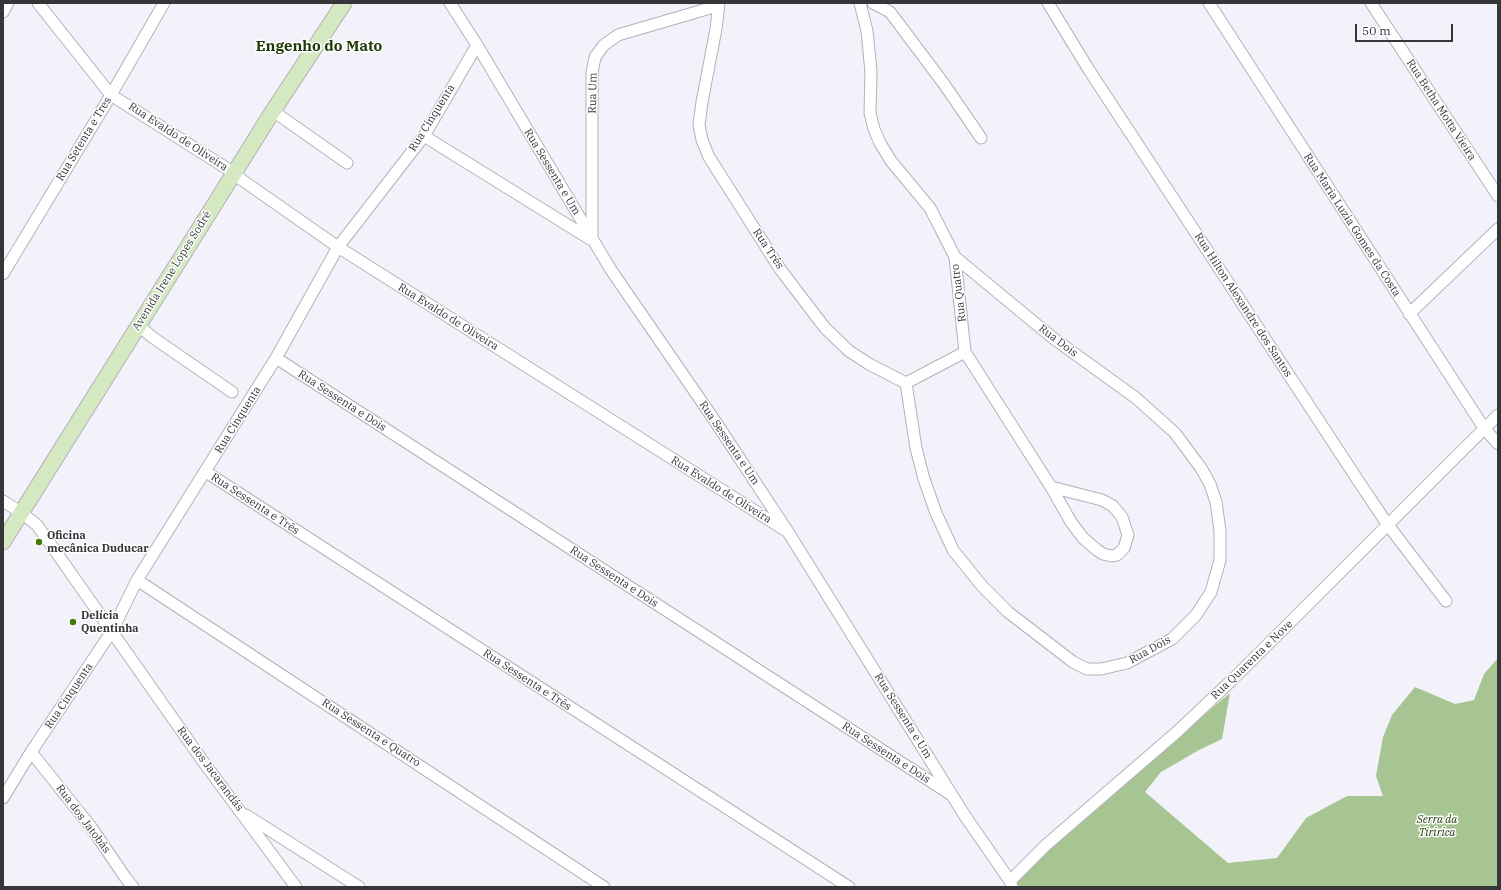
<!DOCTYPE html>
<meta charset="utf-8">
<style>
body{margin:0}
#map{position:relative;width:1501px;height:890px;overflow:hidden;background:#f3f1fa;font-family:"IBM Plex Serif",serif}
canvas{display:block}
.frame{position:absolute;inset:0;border:4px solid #363539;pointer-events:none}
.scale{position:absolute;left:1355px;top:24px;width:98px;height:18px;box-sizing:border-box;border:2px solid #363539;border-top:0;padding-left:5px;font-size:12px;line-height:14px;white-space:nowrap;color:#363539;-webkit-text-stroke:3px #fff;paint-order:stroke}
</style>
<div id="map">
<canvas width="1501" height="890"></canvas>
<div class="frame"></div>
<div class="scale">50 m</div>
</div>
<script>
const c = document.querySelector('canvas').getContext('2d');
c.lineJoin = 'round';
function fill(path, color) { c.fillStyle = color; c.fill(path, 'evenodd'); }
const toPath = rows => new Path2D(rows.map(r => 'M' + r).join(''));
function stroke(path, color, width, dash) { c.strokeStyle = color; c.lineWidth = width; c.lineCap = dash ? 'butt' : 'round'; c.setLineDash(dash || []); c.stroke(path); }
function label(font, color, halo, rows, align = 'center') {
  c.font = font + ' "IBM Plex Serif",serif'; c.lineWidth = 3; c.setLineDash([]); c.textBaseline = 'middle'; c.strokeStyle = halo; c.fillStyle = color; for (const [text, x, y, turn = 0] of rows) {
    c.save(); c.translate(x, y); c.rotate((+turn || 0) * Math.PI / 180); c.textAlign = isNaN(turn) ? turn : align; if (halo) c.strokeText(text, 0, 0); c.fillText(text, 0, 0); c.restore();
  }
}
fill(toPath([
 [1498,658,1498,887,1017,887,1013,881,1019,871,1230,693,1222,739,1199,750,1161,772,1145,792,1228,863,1277,858,1306,818,1347,796,1383,796,1376,776,1383,737,1392,715,1415,687,1455,704,1474,700,1484,674]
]), '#a6c592');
const minor = toPath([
 [38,3,111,95,234,173,242,180,338,247,785,530],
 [450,3,477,45,611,270,715,421,788,532,965,816,1010,881,1012,887],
 [719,3,716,29,702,102,699,125,702,140,709,157,780,269,825,328,849,351,869,364,906,383,965,352],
 [860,3,867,31,871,72,870,113,874,129,880,143,891,161,930,208,955,257,965,352,1051,487,1071,522,1083,538,1097,550,1103,554,1111,556,1117,555,1124,548,1128,535,1122,517,1113,506,1102,500,1051,487],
 [873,3,890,12,944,84,981,138],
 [1048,3,1089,70,1363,488,1388,525,1446,601],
 [1209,3,1484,428,1498,444],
 [1371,3,1498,196],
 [3,12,8,3],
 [273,111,347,163],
 [424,136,590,239],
 [592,239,592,73,595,57,604,45,618,35,717,6],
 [3,274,111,95,164,3],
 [1409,314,1498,229],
 [138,325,152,337,232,392],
 [276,358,950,794],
 [906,383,916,448,924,479,936,513,953,550,982,586,1008,612,1073,662,1087,669,1101,669,1127,663,1172,639,1196,615,1211,592,1220,560,1220,531,1216,502,1210,484,1201,468,1175,433,1136,398,1053,338,955,257],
 [206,472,849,887],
 [3,501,22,513,37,525,202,760,296,887],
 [137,580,604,887],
 [31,752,91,827,125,877,133,887],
 [3,798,31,752,112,631,137,580,276,358,338,247,424,136,477,45],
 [246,815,359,887],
 [1010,881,1046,845,1178,731,1232,680,1498,415]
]);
const secondary = toPath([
 [3,542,273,111,344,3]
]);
stroke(minor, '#b3b1ba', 13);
stroke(secondary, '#b3b1ba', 17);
stroke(minor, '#fff', 11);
stroke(secondary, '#d4e9c1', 15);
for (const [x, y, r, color] of [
 [39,542,4,"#457a09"],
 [73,622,4,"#457a09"]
]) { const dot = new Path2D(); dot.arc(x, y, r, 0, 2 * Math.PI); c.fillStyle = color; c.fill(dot); stroke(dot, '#fff', 1.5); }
label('11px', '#363539', '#fff', [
 ["Rua Um",593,93,-89],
 ["Rua Betha Motta Vieira",1441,110,57],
 ["Rua Cinquenta",432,118,-58],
 ["Rua Evaldo de Oliveira",178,137,33],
 ["Rua Setenta e Tres",84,139,-59],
 ["Rua Sessenta e Um",552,172,59],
 ["Rua Maria Luzia Gomes da Costa",1352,225,57],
 ["Rua Três",768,249,56],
 ["Avenida Irene Lopes Sodré",172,271,-58],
 ["Rua Quatro",959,293,-97],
 ["Rua Hilton Alexandre dos Santos",1243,305,57],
 ["Rua Evaldo de Oliveira",448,317,32],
 ["Rua Dois",1058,341,37],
 ["Rua Sessenta e Dois",342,401,33],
 ["Rua Cinquenta",238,420,-58],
 ["Rua Sessenta e Um",729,443,56],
 ["Rua Evaldo de Oliveira",721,490,32],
 ["Rua Sessenta e Três",255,504,33],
 ["Rua Sessenta e Dois",614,577,33],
 ["Rua Dois",1150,650,-29],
 ["Rua Quarenta e Nove",1252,660,-44],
 ["Rua Sessenta e Três",527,680,33],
 ["Rua Cinquenta",69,696,-56],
 ["Rua Sessenta e Um",903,716,58],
 ["Rua Sessenta e Quatro",371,733,33],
 ["Rua Sessenta e Dois",886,753,33],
 ["Rua dos Jacarandás",210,769,53],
 ["Rua dos Jatobás",83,819,53]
]);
label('bold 11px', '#363539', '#fff', [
 ["Oficina",47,536],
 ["mecânica Duducar",47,549],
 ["Delícia",81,616],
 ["Quentinha",81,629]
], 'left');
label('italic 11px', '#1b3600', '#fff', [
 ["Serra da",1437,820],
 ["Tiririca",1437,833]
]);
label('bold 15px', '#1f3907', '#fff', [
 ["Engenho do Mato",319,47]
]);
</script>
